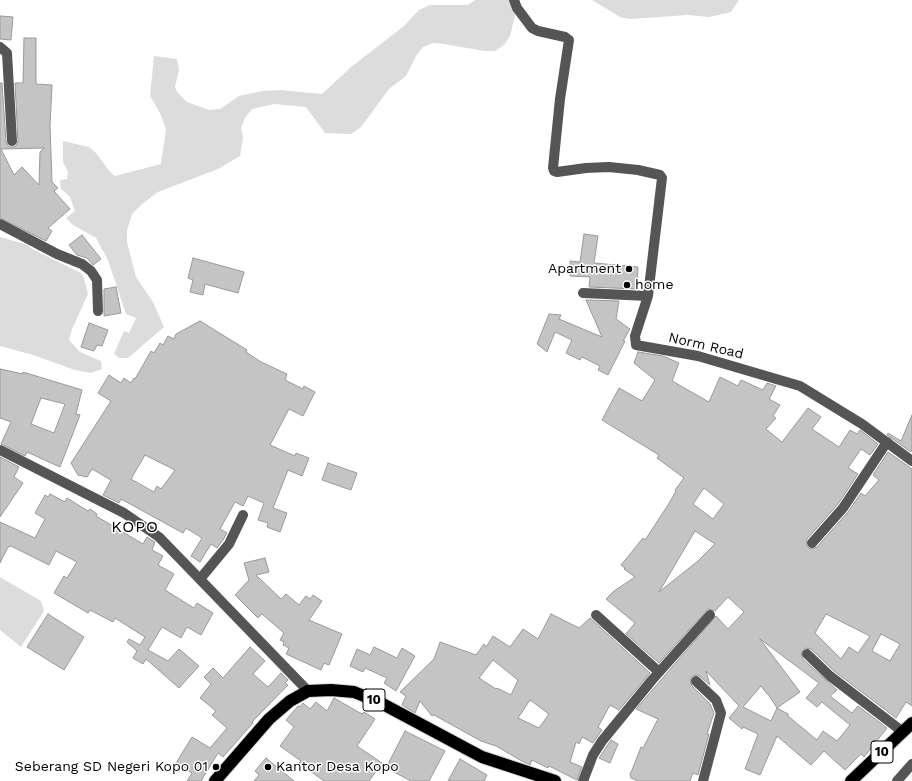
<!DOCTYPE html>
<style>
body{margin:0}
canvas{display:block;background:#fff}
</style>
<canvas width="912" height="781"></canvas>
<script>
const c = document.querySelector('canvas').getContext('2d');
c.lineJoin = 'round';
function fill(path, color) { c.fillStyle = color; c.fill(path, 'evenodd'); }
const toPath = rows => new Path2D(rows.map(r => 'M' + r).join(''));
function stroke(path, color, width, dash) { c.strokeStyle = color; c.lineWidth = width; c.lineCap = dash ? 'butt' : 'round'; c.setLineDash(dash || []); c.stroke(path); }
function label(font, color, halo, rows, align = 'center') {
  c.font = font + ' "Work Sans",sans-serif'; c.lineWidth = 3; c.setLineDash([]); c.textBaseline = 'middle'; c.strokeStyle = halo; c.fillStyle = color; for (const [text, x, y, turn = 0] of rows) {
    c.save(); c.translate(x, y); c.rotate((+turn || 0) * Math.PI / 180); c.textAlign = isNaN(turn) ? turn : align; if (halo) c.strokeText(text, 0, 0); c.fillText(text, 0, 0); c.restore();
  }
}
fill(toPath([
 [475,0,519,0,510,36,504,45,495,51,484,51,444,44,433,43,423,47,416,56,406,76,389,89,361,127,351,134,325,133,306,107,274,104,252,109,245,118,241,128,243,138,240,156,218,169,158,192,142,204,132,214,127,231,127,242,136,277,153,302,164,327,128,358,119,358,114,354,124,331,129,333,136,318,126,314,108,260,96,238,73,225,66,218,75,211,70,197,61,189,60,180,67,179,68,172,63,162,63,141,89,147,96,153,110,172,115,176,161,164,166,129,160,113,150,96,154,56,177,59,179,70,175,87,177,92,187,102,209,110,220,109,239,96,262,91,280,90,322,94,351,67,404,26,419,10,430,5,468,5],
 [592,0,739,0,731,12,709,17,688,15,630,19,620,17],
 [0,237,28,245,32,249,81,273,84,278,88,294,72,329,69,340,80,352,101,361,102,369,91,373,75,370,33,355,0,346],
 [0,577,41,601,44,611,21,647,0,630]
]), '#dcdcdc');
const building = toPath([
 [0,16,13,17,11,40,0,39,0,16],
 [24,38,36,38,36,84,52,85,50,126,52,182,58,188,54,191,70,209,48,228,52,231,46,241,0,218,0,83,2,83,6,142,9,147,13,147,16,146,18,141,15,83,23,83,24,38],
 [44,148,40,152,39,185,22,167,14,175,1,149,44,148],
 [584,234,598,236,594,263,638,267,637,289,589,287,590,277,570,276,570,261,580,262,584,234],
 [82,235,101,259,93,265,87,258,77,255,69,245,82,235],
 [193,258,244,272,238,293,205,284,203,295,190,292,193,280,188,278,193,258],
 [116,287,121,313,104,316,104,289,116,287],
 [586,300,619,301,616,319,630,329,623,341,625,341,608,375,598,370,600,366,582,357,580,360,566,353,572,340,555,332,547,352,537,344,549,314,561,315,559,319,602,337,586,300],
 [200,321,247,350,246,352,261,362,287,374,285,380,303,389,304,386,315,392,303,416,289,409,270,445,295,456,296,453,309,458,302,476,288,470,273,508,287,513,280,532,267,527,268,523,258,520,264,503,248,496,243,506,235,502,220,529,227,533,223,540,217,548,211,544,200,562,191,556,202,538,186,528,183,533,121,499,119,503,103,495,111,480,92,469,87,477,78,475,71,463,111,401,98,393,109,375,121,383,124,378,131,383,134,378,135,379,151,351,154,353,160,343,163,345,168,336,174,339,176,334,200,321],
 [145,455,175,470,161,489,157,486,154,492,131,479,145,455],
 [89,323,108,330,102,346,97,345,94,351,81,347,89,323],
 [638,352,663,356,679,363,672,381,709,402,720,377,738,386,741,380,763,390,767,383,776,386,769,399,780,405,773,416,776,418,766,429,782,442,808,408,821,417,812,429,839,447,850,430,857,434,860,430,878,444,870,455,861,449,848,468,858,474,838,504,807,539,806,545,810,549,817,547,848,512,861,493,865,496,879,480,873,475,888,452,912,469,912,706,906,702,896,718,834,671,811,649,805,648,801,653,803,659,837,690,830,696,852,713,858,706,887,728,864,757,861,754,845,770,824,751,811,765,777,736,760,775,745,769,758,734,743,727,742,729,729,718,739,706,706,671,710,685,698,675,692,676,690,680,692,686,710,704,714,713,707,734,709,734,698,775,693,773,690,781,639,781,631,778,630,774,632,770,641,747,643,748,658,719,636,709,716,616,728,629,744,612,728,597,715,611,708,609,659,663,626,634,635,623,606,599,614,591,635,577,624,569,625,568,621,565,643,538,645,540,668,505,676,491,675,490,684,478,657,458,659,455,602,420,619,388,642,401,655,380,634,363,638,352],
 [704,488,724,504,713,519,693,504,704,488],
 [695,531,715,544,698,561,659,592,695,531],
 [826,614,870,636,858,653,849,647,841,659,815,633,826,614],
 [881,634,900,644,890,661,872,651,881,634],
 [760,639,819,683,806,698,817,707,822,702,850,725,837,741,823,731,817,740,788,716,788,714,777,708,771,721,743,707,761,686,767,694,768,694,777,708,800,692,760,639],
 [0,369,23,374,23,372,82,390,76,414,80,415,60,467,27,452,25,456,1,444,11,422,0,418,0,369],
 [41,398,65,404,54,433,31,424,41,398],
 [912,415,912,449,911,452,887,435,888,433,901,441,912,415],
 [0,457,19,467,14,477,23,483,0,517,0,457],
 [328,463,357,473,351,490,322,480,328,463],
 [50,494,65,502,67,498,88,511,90,509,97,514,96,516,143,544,147,537,155,542,152,550,163,556,158,565,174,574,165,590,194,608,197,603,213,613,201,635,187,627,181,638,162,627,148,650,168,661,179,649,199,666,179,688,146,659,143,664,133,658,137,651,127,642,129,639,140,645,145,637,115,618,113,622,90,610,88,613,54,593,64,576,67,578,77,562,56,551,49,565,11,546,8,547,0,563,0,522,35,538,45,519,35,513,45,495,48,497,50,494],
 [265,558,269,572,256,575,281,599,286,594,299,605,306,596,310,599,313,595,322,601,309,620,342,634,329,665,324,663,321,670,286,654,289,648,283,645,284,642,280,640,284,633,262,614,258,618,235,595,249,580,244,563,265,558],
 [48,614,84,637,64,670,27,647,48,614],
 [551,614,579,628,590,618,650,673,619,710,610,705,598,727,602,730,593,743,582,737,579,744,576,742,570,762,582,767,577,780,549,766,548,768,532,760,530,765,520,760,496,746,481,741,434,715,432,716,420,701,415,713,402,705,406,696,400,692,434,659,440,642,476,655,484,644,486,647,493,636,510,647,523,629,538,639,551,614],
 [493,660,518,680,511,695,497,688,496,689,479,678,493,660],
 [530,700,549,714,539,728,518,718,530,700],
 [250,647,265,661,253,674,268,687,281,673,288,680,285,683,288,685,252,722,253,723,223,757,218,753,201,781,187,781,192,773,176,763,192,737,210,748,227,728,212,715,216,711,200,698,211,684,204,677,213,668,223,678,250,647],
 [374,647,397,658,402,648,415,656,396,691,384,683,387,678,365,668,363,672,350,666,357,649,370,655,374,647],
 [334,698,362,714,364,712,375,719,357,746,382,763,369,781,324,781,299,763,301,761,280,746,294,727,286,720,298,706,300,707,303,703,310,709,316,702,327,711,334,698],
 [405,731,445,751,429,781,411,781,386,768,405,731],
 [611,740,618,744,610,763,599,758,611,740],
 [266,758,294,781,254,781,259,775,255,771,266,758],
 [460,759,487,775,484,781,448,781,460,759]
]);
fill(building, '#c4c4c4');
stroke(building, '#999', 1);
const highway = toPath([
 [215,781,269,719,290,701,308,691,331,690,354,692,379,702,482,757,555,781],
 [851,781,912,723]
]);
stroke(highway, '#dbdbdb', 14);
stroke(toPath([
 [514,0,517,8,532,28,538,31,565,37,569,40,560,99,553,168,554,171,557,172,586,168,609,167,638,170,660,175,662,178,648,296,635,336,636,345,698,356,800,386,862,424,912,461],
 [0,47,7,53,12,141],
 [0,224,57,254,82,264,91,271,97,280,98,311],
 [583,293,648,296],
 [0,450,124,513,159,537,308,691],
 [812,543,843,508,887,442],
 [200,579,229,544,243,515],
 [596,615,659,672],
 [807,654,830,676,903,732],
 [696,681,716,700,721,713,703,781],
 [583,781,593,755,602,741,652,680,710,615],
 [897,781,912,764]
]), '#555', 10);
stroke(highway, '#000', 12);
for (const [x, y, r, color] of [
 [629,269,4,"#000"],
 [627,285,4,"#000"],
 [216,767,4,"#000"],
 [268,767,4,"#000"]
]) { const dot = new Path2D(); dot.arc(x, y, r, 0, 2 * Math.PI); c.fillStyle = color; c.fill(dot); stroke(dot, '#fff', 1.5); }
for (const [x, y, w] of [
 [374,700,22],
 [882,752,22]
]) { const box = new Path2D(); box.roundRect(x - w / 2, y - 11, w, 22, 3); c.fillStyle = '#fff'; c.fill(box); stroke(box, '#000', 1); }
label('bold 13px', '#000', null, [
 ["10",374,700],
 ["10",882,752]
]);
label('14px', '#000', '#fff', [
 ["Apartment",621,269],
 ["home",635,285,"left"],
 ["Seberang SD Negeri Kopo 01",208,767],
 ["Kantor Desa Kopo",276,767,"left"]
], 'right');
label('14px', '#000', '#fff', [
 ["Norm Road",706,346,13]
]);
c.letterSpacing = '1px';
label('16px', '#000', '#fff', [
 ["KOPO",135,527]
]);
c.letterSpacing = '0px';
</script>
